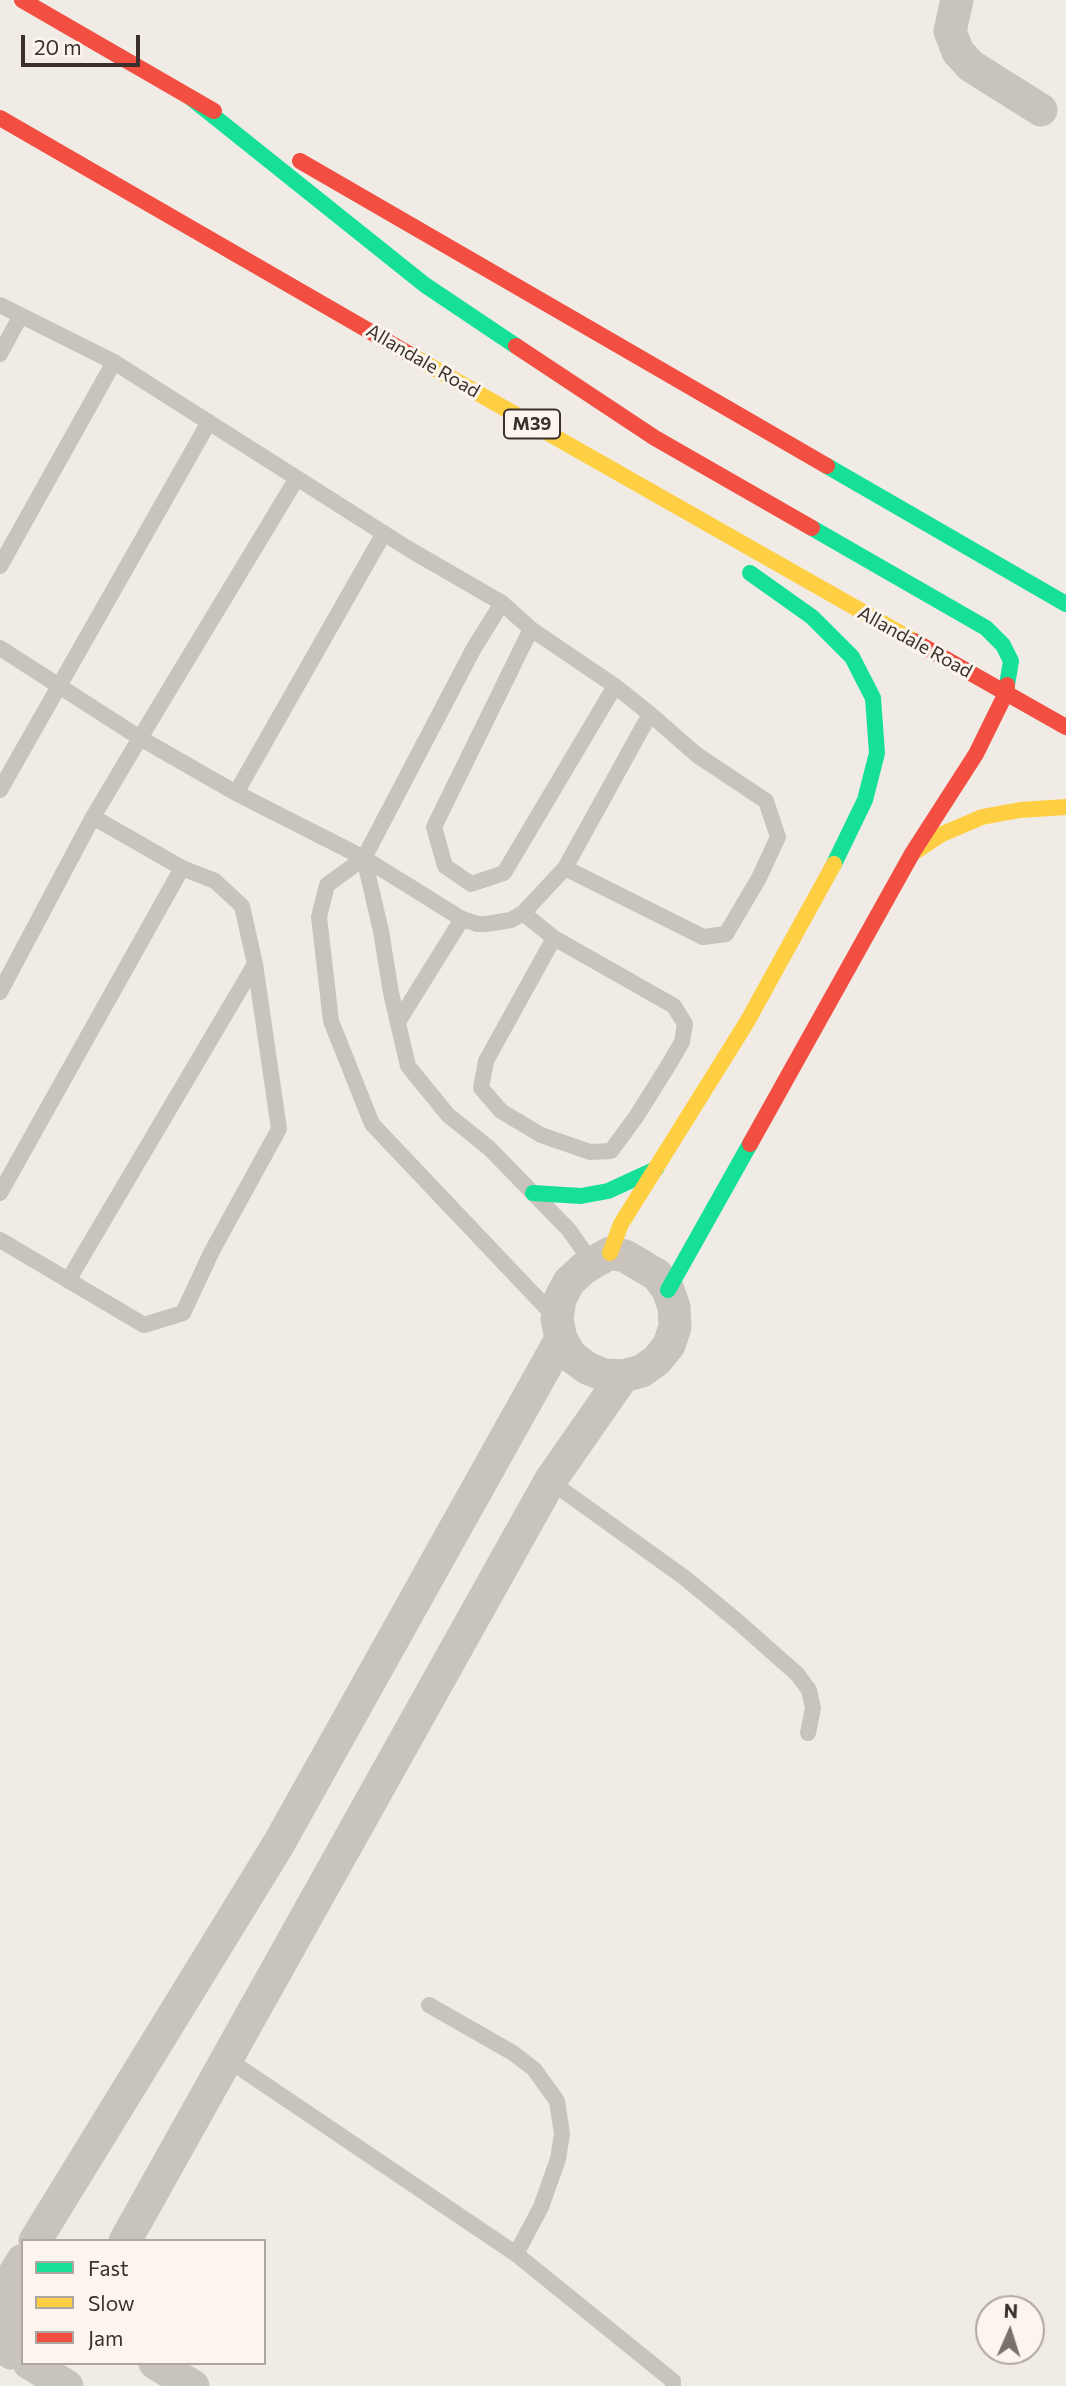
<!DOCTYPE html>
<style>
body{margin:0}
#map{position:relative;width:1066px;height:2386px;overflow:hidden;background:#f0ebe5;font-family:Commissioner,sans-serif}
canvas{display:block}
.legend{position:absolute;left:21px;top:2239px;width:245px;height:126px;box-sizing:border-box;background:#fbf5ee;border:2px solid #aea6a0;margin:0;padding:9px 12px;list-style:none;font-size:21px;color:#3b302b}
.legend li{display:flex;align-items:center;gap:14px;height:35px}
.legend b{width:35px;border:2px solid #aea6a0}
.north{position:absolute;left:975px;top:2295px;width:70px;height:70px;box-sizing:border-box;background:#fbf5ee;border:2px solid #aea6a0;border-radius:50%;rotate:3deg;font-size:19px;font-weight:700;line-height:28px;text-align:center;color:#3b302b}
.north::after{content:'';display:block;margin:auto;width:24px;height:32px;background:#7a716c;clip-path:polygon(50% 0,100% 100%,50% 72%,0 100%)}
.scale{position:absolute;left:21px;top:35px;width:119px;height:32px;box-sizing:border-box;border:4px solid #3b302b;border-top:0;padding-left:9px;font-size:21px;line-height:24px;white-space:nowrap;color:#3b302b;-webkit-text-stroke:5px #fbf5ee;paint-order:stroke}
</style>
<div id="map">
<canvas width="1066" height="2386"></canvas>
<ul class="legend">
<li><b style="height:9px;background:#16e098"></b>Fast</li>
<li><b style="height:9px;background:#ffcf43"></b>Slow</li>
<li><b style="height:9px;background:#f24e42"></b>Jam</li>
</ul>
<div class="north">N</div>
<div class="scale">20 m</div>
</div>
<script>
const c = document.querySelector('canvas').getContext('2d');
c.lineJoin = 'round';
const toPath = rows => new Path2D(rows.map(r => 'M' + r).join(''));
function stroke(path, color, width, dash) { c.strokeStyle = color; c.lineWidth = width; c.lineCap = dash ? 'butt' : 'round'; c.setLineDash(dash || []); c.stroke(path); }
function label(font, color, halo, rows, align = 'center') {
  c.font = font + ' Commissioner,sans-serif'; c.lineWidth = 6; c.setLineDash([]); c.textBaseline = 'middle'; c.strokeStyle = halo; c.fillStyle = color; for (const [text, x, y, turn = 0] of rows) {
    c.save(); c.translate(x, y); c.rotate((+turn || 0) * Math.PI / 180); c.textAlign = isNaN(turn) ? turn : align; if (halo) c.strokeText(text, 0, 0); c.fillText(text, 0, 0); c.restore();
  }
}
stroke(toPath([
 [0,305,114,362,407,548,502,603],
 [0,354,21,315],
 [297,478,140,738,236,793,364,858,462,919,478,924,486,924,511,920,523,913,565,868,650,714,615,686,531,629,502,603,474,648,364,858,327,885,319,917,331,1021,372,1124,557,1319],
 [0,566,114,362],
 [531,629,434,827,445,866,471,884,504,873,615,686],
 [0,648,140,738,93,817],
 [0,790,209,422],
 [236,793,384,533],
 [364,858,381,931,391,993,408,1066,448,1115,489,1148,569,1230,592,1263],
 [565,868,703,937,726,934,759,878,778,837,766,801,697,755,650,714],
 [523,913,554,938,674,1006,685,1024,682,1042,668,1066,636,1117,611,1151,590,1152,541,1135,501,1111,481,1088,486,1061,554,938],
 [0,992,93,817,182,868,215,881,242,906,255,964,279,1129,212,1251,183,1313,144,1325,0,1240],
 [398,1022,462,919],
 [0,1193,182,868],
 [69,1279,255,964],
 [550,1481,685,1578,736,1620,797,1674,809,1690,813,1708,808,1733],
 [429,2005,513,2053,534,2069,557,2101,562,2134,558,2159,541,2207,516,2254],
 [227,2059,516,2254,673,2381,673,2386]
]), '#c9c3be', 16);
stroke(toPath([
 [957,0,950,31,958,52,971,66,1041,110],
 [610,1253,625,1256,657,1275,668,1290,674,1307,675,1327,669,1345,657,1360,642,1371,623,1376,604,1375,587,1368,571,1356,561,1339,557,1319,560,1299,569,1282,584,1268,610,1253],
 [35,2241,278,1845,561,1339],
 [125,2241,550,1481,623,1376],
 [23,2260,10,2281,11,2353,23,2347],
 [29,2363,67,2386],
 [155,2363,193,2386]
]), '#c9c3be', 33);
stroke(toPath([
 [191,98,425,285,516,346],
 [827,466,1066,604],
 [812,528,986,628,1003,645,1011,661,1007,685],
 [750,573,812,617,852,657,873,698,877,753,865,800,834,864],
 [533,1193,581,1196,608,1191,656,1169],
 [668,1290,750,1144]
]), '#16e098', 16);
stroke(toPath([
 [409,354,914,641],
 [916,851,940,835,982,817,1020,810,1066,807],
 [610,1253,621,1224,747,1022,834,864]
]), '#ffcf43', 16);
stroke(toPath([
 [22,0,214,111],
 [0,118,409,354],
 [300,161,827,466],
 [516,346,655,438,812,528],
 [914,641,1066,727],
 [750,1144,913,852,976,754,1006,693,1007,685]
]), '#f24e42', 16);
for (const [x, y, w] of [
 [532,424,56]
]) { const box = new Path2D(); box.roundRect(x - w / 2, y - 14.5, w, 29, 5); c.fillStyle = '#fbf5ee'; c.fill(box); stroke(box, '#3b302b', 2); }
label('bold 18px', '#3b302b', null, [
 ["M39",532,424]
]);
label('19px', '#3b302b', '#fbf5ee', [
 ["Allandale Road",423,361,30],
 ["Allandale Road",915,642,29]
]);
</script>
